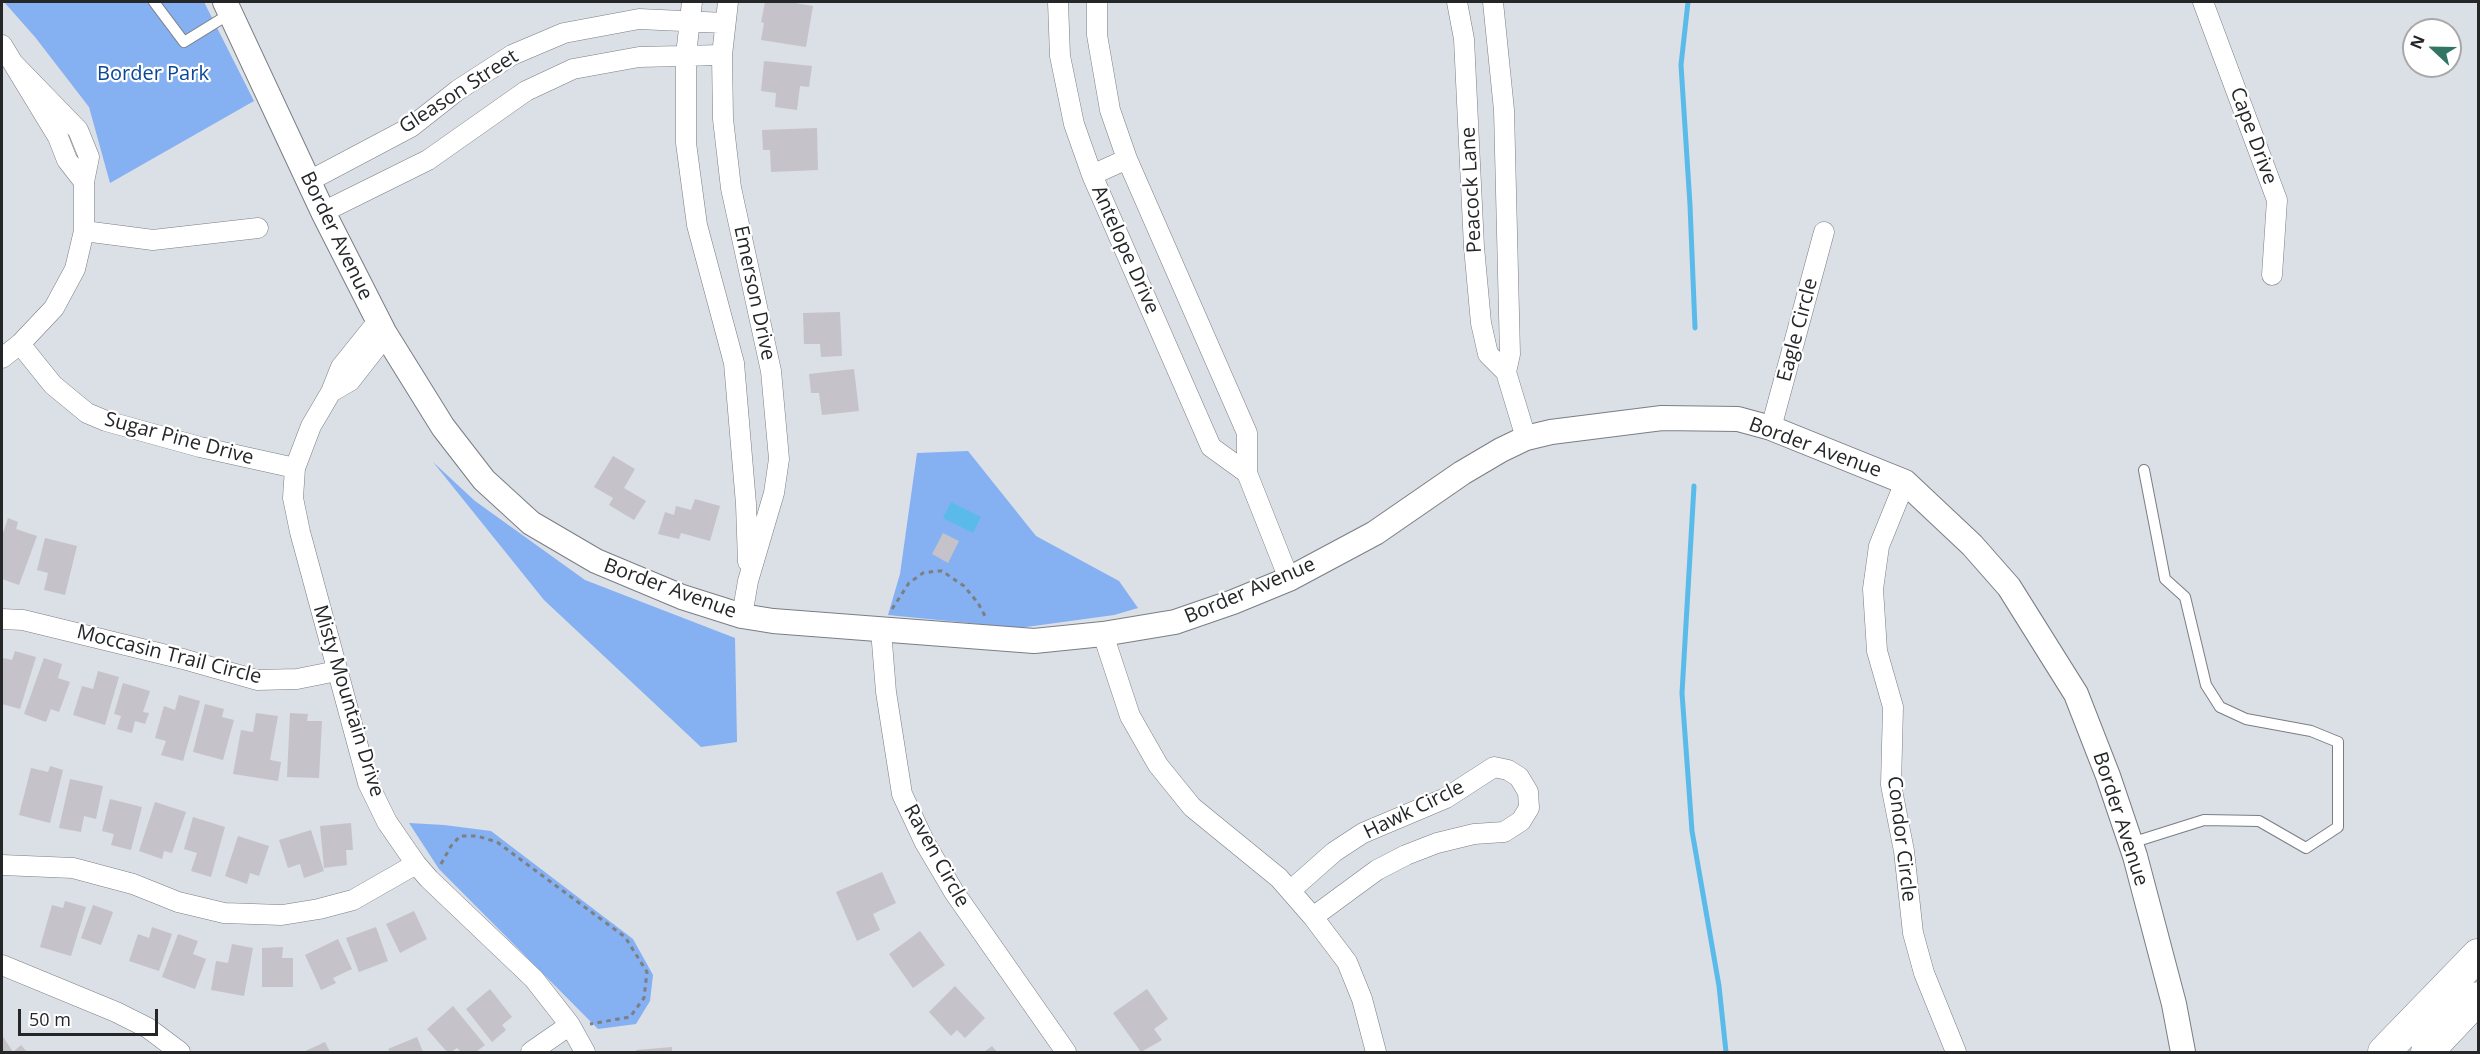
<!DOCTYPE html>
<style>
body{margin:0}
#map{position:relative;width:2480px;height:1054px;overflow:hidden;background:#dbdfe6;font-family:"Open Sans",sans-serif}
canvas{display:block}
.frame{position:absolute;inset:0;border:3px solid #242628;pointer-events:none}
.north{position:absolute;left:2402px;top:18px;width:60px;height:60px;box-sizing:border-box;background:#fff;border:2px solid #a7a8a9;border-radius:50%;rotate:292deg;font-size:16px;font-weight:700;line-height:24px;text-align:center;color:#242628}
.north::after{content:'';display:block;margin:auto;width:21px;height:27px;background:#337565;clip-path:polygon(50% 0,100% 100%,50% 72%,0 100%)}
.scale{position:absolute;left:18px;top:1009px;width:140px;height:27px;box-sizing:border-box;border:3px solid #242628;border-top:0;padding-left:8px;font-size:18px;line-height:21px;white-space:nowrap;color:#242628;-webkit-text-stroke:4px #fff;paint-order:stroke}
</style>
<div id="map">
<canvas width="2480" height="1054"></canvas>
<div class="frame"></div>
<div class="north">N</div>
<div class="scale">50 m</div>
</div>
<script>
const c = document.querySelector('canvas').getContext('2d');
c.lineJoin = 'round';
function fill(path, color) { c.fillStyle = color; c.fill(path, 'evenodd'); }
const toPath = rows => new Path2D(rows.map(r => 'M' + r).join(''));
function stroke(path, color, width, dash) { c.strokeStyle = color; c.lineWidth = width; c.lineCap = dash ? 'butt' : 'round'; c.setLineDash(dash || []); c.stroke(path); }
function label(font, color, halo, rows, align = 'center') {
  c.font = font + ' "Open Sans",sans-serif'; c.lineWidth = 4.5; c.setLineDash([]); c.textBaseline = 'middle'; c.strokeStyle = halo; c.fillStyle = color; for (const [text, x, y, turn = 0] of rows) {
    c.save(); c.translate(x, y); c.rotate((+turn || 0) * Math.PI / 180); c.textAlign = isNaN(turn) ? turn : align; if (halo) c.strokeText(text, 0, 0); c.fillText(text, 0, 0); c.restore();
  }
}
fill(toPath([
 [4,2,204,2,254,101,110,183,89,107,35,37],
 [968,451,1036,536,1119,581,1138,608,1114,615,1019,628,888,615,900,574,917,453],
 [433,462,475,501,585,580,735,638,737,742,701,747,544,600],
 [409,823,444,825,491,831,633,939,653,975,650,1001,636,1024,598,1029,439,869]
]), '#85b0f1');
fill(toPath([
 [951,502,981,517,973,533,943,518]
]), '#5abbea');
stroke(toPath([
 [1688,2,1681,65,1690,205,1695,328],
 [1694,486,1682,693,1692,831,1719,986,1726,1052]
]), '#5abbea', 5);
fill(toPath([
 [765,2,789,2,813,6,806,47,761,40,764,23,761,22],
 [764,61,812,66,809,87,800,86,797,110,775,107,776,93,761,91],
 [817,128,818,170,771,172,770,150,763,150,762,130],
 [840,312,842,356,821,357,820,344,804,344,803,313],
 [854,369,859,411,822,415,819,393,811,393,809,374],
 [613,456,635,469,624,488,646,501,634,520,609,505,613,498,594,487],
 [695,499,720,506,710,541,681,533,679,539,658,534,665,512,674,515,676,506,691,510],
 [8,518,18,522,16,529,37,536,19,585,2,579,2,536],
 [943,533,959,541,948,563,932,554],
 [45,538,77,546,65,595,44,590,48,573,37,570],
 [15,651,36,657,20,709,2,704,2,662,3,658,12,660],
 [44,658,62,664,58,678,70,682,59,712,51,709,46,722,24,714],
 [98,671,119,677,105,725,73,715,82,686,93,689],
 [123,683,150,691,143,712,149,713,145,724,135,721,132,733,117,729,121,716,114,714],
 [179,695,200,701,183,761,161,755,166,741,155,738,164,706,175,710],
 [205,704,224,709,222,717,234,720,223,760,193,752],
 [256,713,278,716,270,760,281,762,278,781,233,774,241,730,253,732],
 [290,713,308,714,307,721,322,721,319,778,287,777],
 [50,766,63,770,50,823,19,815,31,768,48,772],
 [70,779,103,786,96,819,84,816,81,832,59,828],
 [110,799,142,807,131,850,111,845,114,834,102,831],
 [155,802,186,812,172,853,164,851,162,859,139,851],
 [193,817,225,827,211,877,191,871,197,853,184,849],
 [351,823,353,850,346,850,347,865,324,868,320,826],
 [311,830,324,871,304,878,300,864,288,868,279,840],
 [238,836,269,846,259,876,250,873,247,884,225,876],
 [882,872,896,903,873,914,880,930,857,941,836,892],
 [65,901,86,907,71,956,40,947,52,905,63,908],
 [93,905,113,912,101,945,81,938],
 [414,911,427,939,400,953,386,924],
 [152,927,172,934,159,971,129,961,138,934,149,938],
 [376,927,388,961,359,972,346,938],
 [920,931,945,965,913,988,889,954],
 [178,934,198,941,193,954,206,959,195,989,162,977],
 [338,939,352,969,333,978,336,983,321,990,305,955],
 [232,944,253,948,244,996,211,990,216,961,228,963],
 [283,947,282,958,293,958,293,987,262,987,262,948],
 [955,986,985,1018,965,1038,957,1030,951,1036,929,1012],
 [490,989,512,1017,502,1025,506,1030,492,1042,466,1009],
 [1147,989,1168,1019,1154,1029,1162,1040,1141,1052,1113,1013],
 [453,1006,485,1045,476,1052,461,1052,457,1048,451,1052,447,1052,427,1029],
 [2,1035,13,1052,21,1045,27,1052,2,1052],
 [417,1037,423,1052,390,1052,388,1049],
 [325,1042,330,1052,303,1052],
 [992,1046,997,1052,984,1052],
 [672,1047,672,1052,637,1052,636,1050]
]), '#c6c2c9');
const service = toPath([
 [154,2,184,42,231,13],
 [2131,843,2204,820,2259,821,2306,848,2338,827,2338,742,2311,731,2246,719,2220,707,2206,685,2185,597,2165,579,2144,470]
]);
const minor = toPath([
 [692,2,686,55,686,143,697,225,734,363,746,504,748,562],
 [728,2,722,55,723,119,731,188,771,371,779,459,774,493,748,581,742,616],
 [1058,2,1060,56,1074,124,1092,175,1211,447,1247,473],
 [1097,2,1097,35,1110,110,1127,159,1247,433,1247,473,1289,579],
 [1457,2,1464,39,1474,247,1481,323,1488,354,1506,372,1526,438],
 [1493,2,1504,110,1510,354,1506,372],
 [2203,2,2277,200,2272,275],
 [2,45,58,137,67,160,84,182],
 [1092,175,1127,159],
 [309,181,411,127,458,90,512,55,564,33,639,19,725,23],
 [323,212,428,160,526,91,573,69,639,57,722,55],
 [84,231,153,240,258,228],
 [378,321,341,367,331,392,311,426,295,468,293,498,300,532,368,783,387,822,416,864,429,879,534,979,570,1025,585,1052],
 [20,344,53,385,87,413,106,421,200,447,295,468],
 [2,358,20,344,54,308,75,269,84,231,84,182,89,157,78,130,13,63],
 [331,392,350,381,386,335],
 [1771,428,1824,232],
 [1905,482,1879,546,1873,589,1877,651,1893,707,1891,785,1904,851,1913,933,1924,973,1956,1052],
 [2,619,23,620,183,659,257,680,297,679,337,671],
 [881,630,886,692,902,794,925,843,954,892,1066,1052],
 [1103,634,1130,716,1158,765,1192,807,1279,878,1313,917,1347,962,1362,999,1376,1052],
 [2,865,73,868,133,884,178,902,224,913,282,915,319,909,353,900,416,864],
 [1291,890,1334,852,1363,833,1446,798,1494,767,1508,770,1519,777,1528,792,1529,808,1521,821,1504,832,1474,834,1437,843,1406,855,1377,870,1313,917],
 [2,965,116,1012,148,1028,180,1052],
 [531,1052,570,1025]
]);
const tertiary = toPath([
 [225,2,323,212,384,332,443,427,484,480,531,523,596,561,682,597,742,616,773,621,1034,641,1103,634,1175,622,1233,602,1289,579,1375,533,1462,473,1501,450,1526,438,1551,432,1662,418,1738,419,1771,428,1905,482,1972,545,2009,587,2076,694,2108,776,2135,856,2174,1004,2183,1052]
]);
const primary = toPath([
 [2384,1052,2478,955],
 [2427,1052,2478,998]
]);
stroke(service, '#7a7e84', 12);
stroke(minor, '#7a7e84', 21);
stroke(tertiary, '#7a7e84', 26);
stroke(primary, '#7a7e84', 33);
stroke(toPath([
 [892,609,909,583,923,573,937,571,942,571,964,586,978,603,985,616],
 [441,864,451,846,460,836,477,836,497,842,625,937,647,972,644,998,630,1017,590,1024]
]), '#7c7f83', 3, [4.5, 4.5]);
stroke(service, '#fff', 10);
stroke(minor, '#fff', 20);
stroke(tertiary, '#fff', 24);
stroke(primary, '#fff', 32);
label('20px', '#0d4696', '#fff', [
 ["Border Park",153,74]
]);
label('20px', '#242628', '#fff', [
 ["Gleason Street",459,92,-33],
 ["Cape Drive",2253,136,70],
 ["Peacock Lane",1472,190,-93],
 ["Border Avenue",336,236,64],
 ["Antelope Drive",1125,250,66],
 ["Emerson Drive",754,293,78],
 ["Eagle Circle",1798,330,-75],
 ["Sugar Pine Drive",179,439,15],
 ["Border Avenue",1815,448,20],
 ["Border Avenue",670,589,20],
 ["Border Avenue",1250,591,-23],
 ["Moccasin Trail Circle",169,655,14],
 ["Misty Mountain Drive",348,701,73],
 ["Hawk Circle",1414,810,-26],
 ["Border Avenue",2120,819,72],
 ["Condor Circle",1901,839,83],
 ["Raven Circle",936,856,61]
]);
</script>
